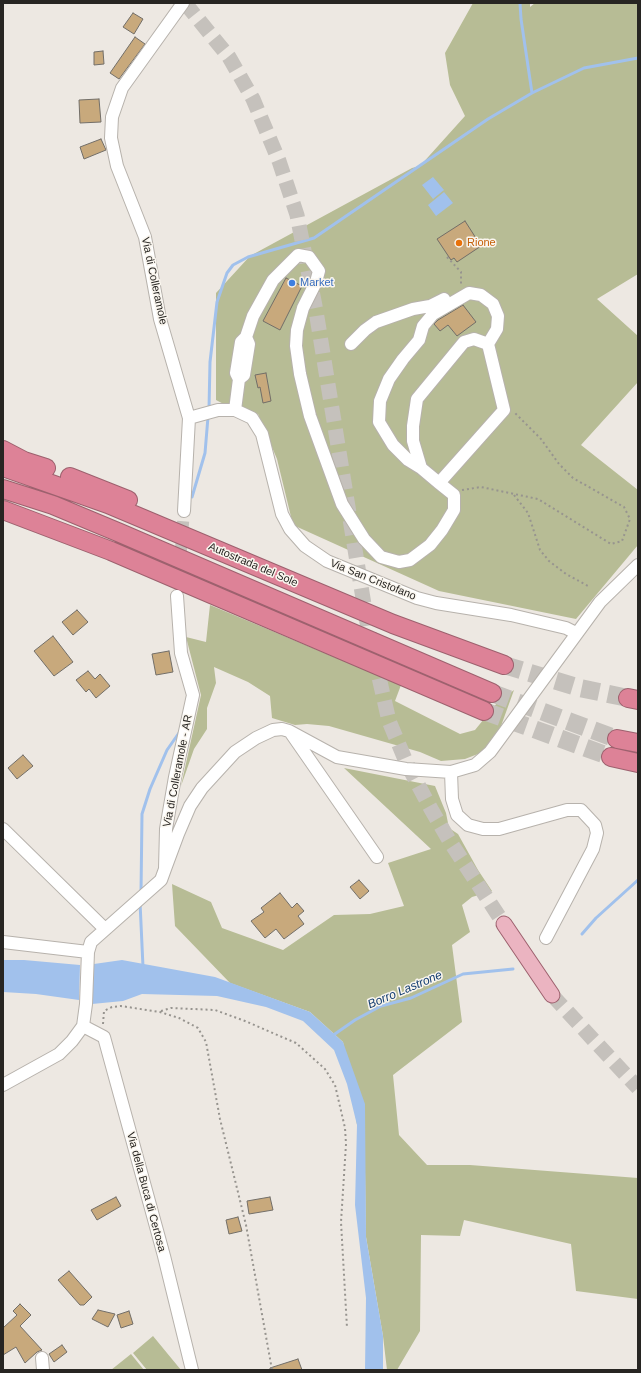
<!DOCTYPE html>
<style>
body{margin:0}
#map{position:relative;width:641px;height:1373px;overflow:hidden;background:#ede8e2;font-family:Arial,sans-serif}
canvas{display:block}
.frame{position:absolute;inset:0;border:4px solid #272522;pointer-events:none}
</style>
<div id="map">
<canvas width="641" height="1373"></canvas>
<div class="frame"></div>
</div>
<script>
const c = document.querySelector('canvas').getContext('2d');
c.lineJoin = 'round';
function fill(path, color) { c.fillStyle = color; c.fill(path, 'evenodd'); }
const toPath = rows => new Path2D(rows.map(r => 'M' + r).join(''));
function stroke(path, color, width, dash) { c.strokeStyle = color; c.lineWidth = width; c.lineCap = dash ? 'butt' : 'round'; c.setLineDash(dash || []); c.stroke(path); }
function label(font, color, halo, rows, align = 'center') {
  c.font = font + ' Arial,sans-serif'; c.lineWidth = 3; c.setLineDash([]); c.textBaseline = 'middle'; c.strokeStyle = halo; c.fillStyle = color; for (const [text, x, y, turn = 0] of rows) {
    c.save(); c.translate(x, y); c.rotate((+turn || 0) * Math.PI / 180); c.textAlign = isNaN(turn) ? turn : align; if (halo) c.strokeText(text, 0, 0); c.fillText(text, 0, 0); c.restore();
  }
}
fill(toPath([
 [473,3,530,3,530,7,535,3,638,3,638,274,597,299,638,336,638,382,581,445,638,490,638,545,576,619,439,591,293,525,277,459,258,414,235,410,216,400,216,293,250,256,412,168,420,166,465,116,450,85,445,53],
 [210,605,401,685,395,701,460,734,475,730,497,703,514,690,501,726,483,752,465,759,441,761,420,752,329,726,307,724,295,725,272,718,270,696,248,682,214,667,216,683,207,708,207,729,194,749,181,786,201,695,186,637,206,642],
 [344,768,435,786,446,813,449,828,458,834,478,870,492,891,472,897,462,905,470,932,452,945,462,1022,393,1075,399,1135,427,1165,470,1165,638,1178,638,1299,576,1291,571,1244,464,1220,460,1236,421,1235,420,1331,397,1370,387,1370,383,1336,366,1237,365,1172,343,1042,310,1012,230,983,175,926,172,884,211,902,222,928,283,950,334,915,370,914,404,906,388,863,431,849],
 [153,1336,181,1370,147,1370,133,1353],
 [131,1354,144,1370,111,1370]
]), '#b7bc95');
fill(toPath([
 [433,177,444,190,433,199,422,185],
 [444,192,453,203,436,216,428,205],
 [3,960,24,960,80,965,79,1000,36,994,3,992],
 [122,960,215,977,310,1012,343,1042,365,1104,366,1237,383,1336,383,1370,365,1370,366,1298,355,1205,357,1125,347,1084,334,1050,303,1021,266,1007,217,996,142,994,123,1001,92,1004,94,964]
]), '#a1c1ec');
stroke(toPath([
 [520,3,521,19,532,93],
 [209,409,210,362,217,302,227,273,233,265,248,257,314,238,488,119,532,93,584,68,638,58],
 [192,497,205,453,208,417],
 [141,893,142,814,150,789,167,750,181,730],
 [140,902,143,967],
 [582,934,596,918,638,880],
 [332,1036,355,1020,381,1006,411,998,463,974,513,969]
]), '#a1c1ec', 3);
const building = toPath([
 [133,13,143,19,134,34,123,27,133,13],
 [135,37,145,44,119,79,110,73,135,37],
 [103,51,104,64,94,65,94,52,103,51],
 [99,99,101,122,80,123,79,100,99,99],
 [101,139,106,150,84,159,80,147,101,139],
 [465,221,481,246,457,262,454,258,451,260,437,239,465,221],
 [286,278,302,286,280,330,263,321,286,278],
 [463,305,476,322,457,336,448,325,440,331,434,324,438,320,463,305],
 [266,373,271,401,263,403,260,387,258,388,255,375,266,373],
 [77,610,88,622,73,635,62,622,77,610],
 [53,636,73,662,54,676,34,651,53,636],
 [169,651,173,672,156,675,152,654,169,651],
 [88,671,95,679,100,674,110,686,96,698,89,689,86,692,76,680,88,671],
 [23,755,33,766,17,779,8,768,23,755],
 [359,880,369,891,360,899,350,887,359,880],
 [280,893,292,908,297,903,304,911,298,916,304,924,284,939,276,929,265,938,251,921,264,912,261,908,280,893],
 [116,1197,121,1206,97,1220,91,1210,116,1197],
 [270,1197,273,1210,249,1214,247,1201,270,1197],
 [238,1217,242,1231,229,1234,226,1220,238,1217],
 [69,1271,92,1297,84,1305,80,1305,58,1280,69,1271],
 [20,1304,31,1315,20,1326,42,1350,37,1352,25,1363,16,1347,3,1355,3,1328,17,1315,13,1311,20,1304],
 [98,1310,115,1314,108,1327,92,1319,98,1310],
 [129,1311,133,1324,121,1328,117,1315,129,1311],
 [62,1345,67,1352,54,1362,49,1354,62,1345],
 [298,1359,302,1370,270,1370,270,1368,298,1359]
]);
fill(building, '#c8a97c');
stroke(building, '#726e68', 1);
stroke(toPath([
 [178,587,184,511]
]), '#c5c1bc', 12, [12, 6]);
stroke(toPath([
 [185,3,229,57,253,99,279,161,297,215,316,311,368,629,389,721,407,764,431,809,449,840,504,924],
 [552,995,638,1088]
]), '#c5c1bc', 15, [15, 8]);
stroke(toPath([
 [504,665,580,688,628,698],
 [492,693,617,739],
 [484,711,611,757]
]), '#c5c1bc', 18, [18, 9]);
const minor = toPath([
 [183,3,122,88,112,117,111,138,117,166,145,237,160,319,189,418,184,511],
 [351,344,365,330,376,322,413,309,430,306,444,299],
 [239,379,244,375,249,344,246,337],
 [235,410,239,379,236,373,241,342,246,337,253,316,273,280,298,255,309,257,319,271,316,282,303,308,297,330,296,346,300,374,310,416,342,504,364,539,381,557,399,562,410,560,430,545,442,530,454,510,454,495,439,483,421,468,408,460,393,445,379,422,380,401,389,379,403,359,419,340,423,326,433,314,469,293,481,295,493,304,498,316,497,329,488,344,504,410,439,483],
 [189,418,218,410,235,410,252,418,262,434,282,514,290,529,305,546,327,561,417,598,436,603,511,615,566,628,576,633],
 [421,468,413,441,413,426,417,399,464,342,474,339,488,344],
 [291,733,377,857],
 [451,772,452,799,457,815,468,825,483,829,499,829,567,810,581,810,595,825,597,833,593,849,546,938],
 [3,829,105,929],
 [165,869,178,834,190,806,202,788,235,752,256,738,273,730,282,729,289,731,337,757,406,769,451,772,475,765,490,752,600,602,638,565],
 [3,942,88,952],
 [83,1026,104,1037,164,1256,192,1370],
 [3,1085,59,1054,72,1041,83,1026,86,1004,88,952,91,942,161,880,165,869,166,829,175,777,193,695,181,653,177,596],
 [42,1358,43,1370]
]);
const major = toPath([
 [504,924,552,995]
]);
const highway = toPath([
 [3,450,24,461,46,468],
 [3,467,108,504,393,624,504,665],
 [70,477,128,500],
 [3,489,53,505,120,533,492,693],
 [3,510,111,551,484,711],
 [628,698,638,700],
 [617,739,638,743],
 [611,757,638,763]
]);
stroke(minor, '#b7b2ac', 14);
stroke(major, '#9d616e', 17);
stroke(highway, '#9d616e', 20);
stroke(toPath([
 [447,257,461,272,461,286],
 [462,490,481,487,538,499,611,544,622,541,630,519,624,507,573,478,559,464,541,439,515,413],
 [514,495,528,513,540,550,549,561,566,574,590,587],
 [161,1011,171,1008,215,1010,245,1021,296,1043,325,1069,335,1085,345,1128,346,1144,341,1222,347,1328],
 [103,1024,104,1011,112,1007,121,1006,160,1012,179,1018,198,1028,206,1042,220,1119,246,1225,272,1370]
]), '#97948f', 2, [2, 3]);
stroke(minor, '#fff', 12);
stroke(major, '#ebb4c1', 15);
stroke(highway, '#dd8297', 18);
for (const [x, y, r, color] of [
 [459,243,4,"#e8710a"],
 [292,283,4,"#3f7fe0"]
]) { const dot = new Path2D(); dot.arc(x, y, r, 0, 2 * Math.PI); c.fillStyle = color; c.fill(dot); stroke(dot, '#faf6ef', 1.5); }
label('11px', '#c56008', '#faf6ef', [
 ["Rione",467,243]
], 'left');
label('11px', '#272522', '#faf6ef', [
 ["Via di Colleramole",154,281,78],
 ["Autostrada del Sole",253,565,23],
 ["Via San Cristofano",373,580,22],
 ["Via di Colleramole - AR",178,771,-79],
 ["Via della Buca di Certosa",146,1192,75]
]);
label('11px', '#366cbe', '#faf6ef', [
 ["Market",300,283]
], 'left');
label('italic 12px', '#143e71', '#faf6ef', [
 ["Borro Lastrone",405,990,-23]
]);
</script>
